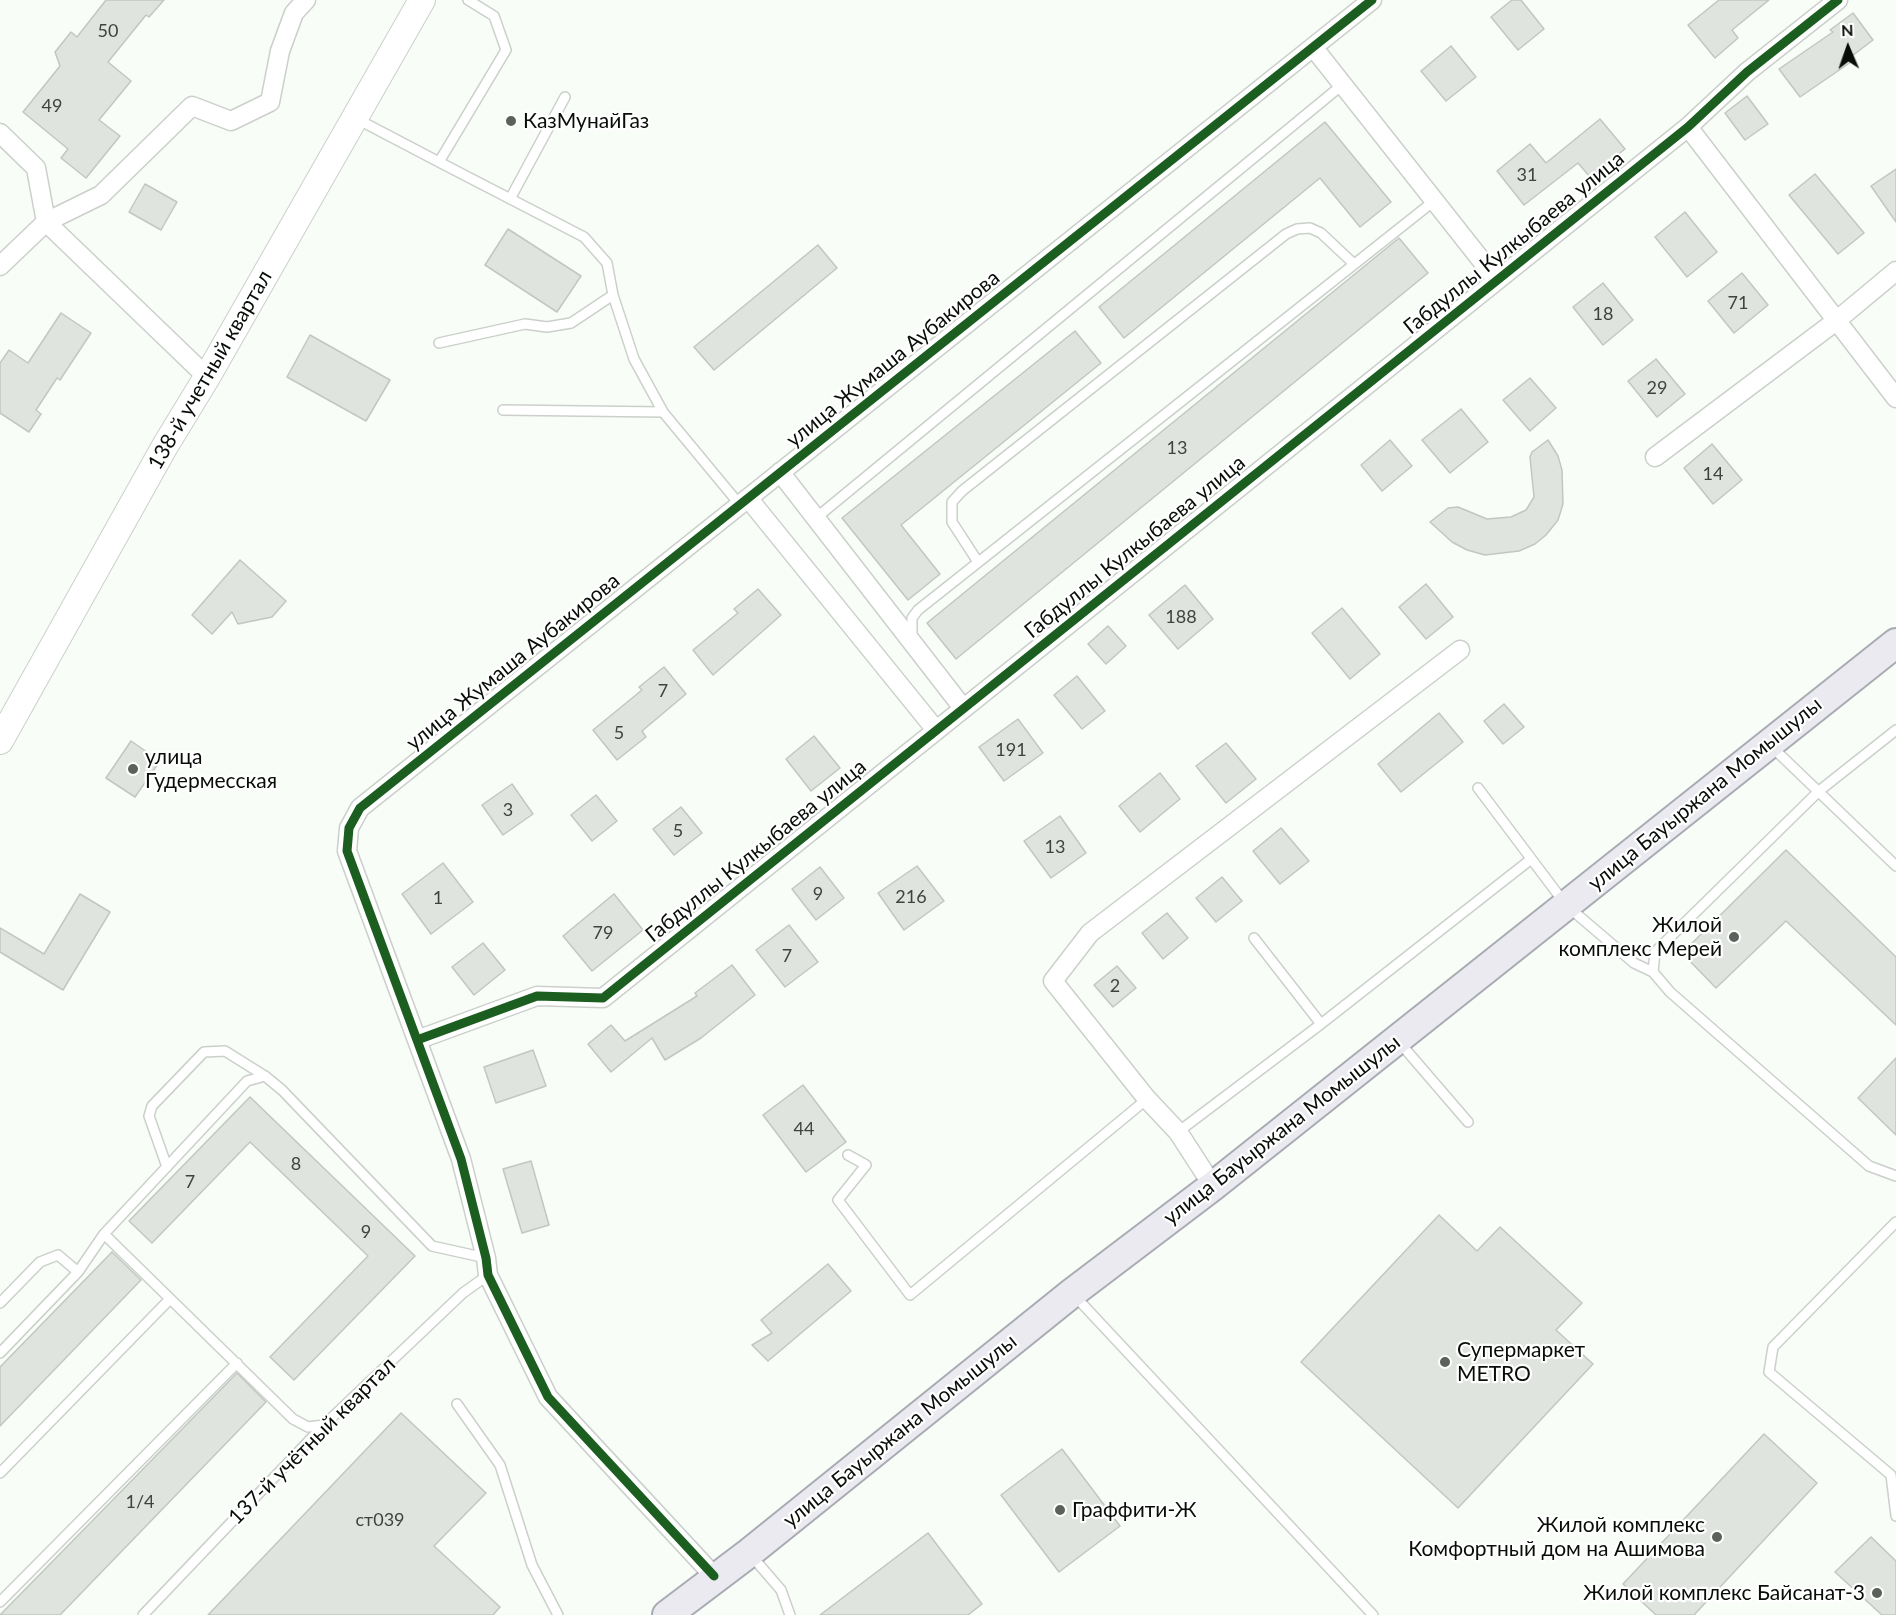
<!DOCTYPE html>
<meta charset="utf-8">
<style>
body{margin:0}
#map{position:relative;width:1896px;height:1615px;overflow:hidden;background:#f8fdf8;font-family:Lato,sans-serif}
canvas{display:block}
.north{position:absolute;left:1818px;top:18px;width:60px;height:60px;-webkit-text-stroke:4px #fff;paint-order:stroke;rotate:358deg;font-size:16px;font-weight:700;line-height:24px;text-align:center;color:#080d08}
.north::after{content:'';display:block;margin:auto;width:21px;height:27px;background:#080d08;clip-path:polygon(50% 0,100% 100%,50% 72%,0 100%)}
</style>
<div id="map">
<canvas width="1896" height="1615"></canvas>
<div class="north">N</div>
</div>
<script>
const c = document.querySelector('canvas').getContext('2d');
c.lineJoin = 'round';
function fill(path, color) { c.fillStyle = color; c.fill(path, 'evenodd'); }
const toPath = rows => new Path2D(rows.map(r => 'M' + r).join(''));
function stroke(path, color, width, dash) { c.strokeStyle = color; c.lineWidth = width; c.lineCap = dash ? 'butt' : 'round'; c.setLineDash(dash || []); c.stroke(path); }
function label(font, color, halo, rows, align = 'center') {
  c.font = font + ' Lato,sans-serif'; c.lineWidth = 4.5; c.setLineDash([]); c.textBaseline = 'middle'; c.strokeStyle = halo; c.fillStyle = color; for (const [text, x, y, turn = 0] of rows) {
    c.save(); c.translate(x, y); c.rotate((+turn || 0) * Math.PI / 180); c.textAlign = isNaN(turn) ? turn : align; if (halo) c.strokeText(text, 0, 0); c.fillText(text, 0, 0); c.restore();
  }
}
const building = toPath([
 [106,0,164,0,149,17,146,15,108,62,131,81,99,120,120,136,86,178,61,158,68,149,23,112,60,66,55,52,71,32,77,37,106,0],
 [1512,0,1521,0,1544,29,1518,50,1491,17,1512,0],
 [1719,0,1769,0,1732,30,1738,38,1715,58,1688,25,1719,0],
 [1853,13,1873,40,1848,59,1851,62,1800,97,1779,69,1833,32,1830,30,1853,13],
 [1451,46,1476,77,1446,101,1421,71,1451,46],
 [1747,96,1768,124,1745,140,1725,113,1747,96],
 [1600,119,1625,149,1590,177,1578,163,1524,205,1497,171,1530,144,1546,163,1600,119],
 [1325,122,1391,202,1360,227,1320,178,1124,338,1099,307,1325,122],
 [1896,169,1896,222,1871,186,1896,169],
 [1815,174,1864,233,1838,254,1789,195,1815,174],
 [145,184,177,202,161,230,129,212,145,184],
 [1685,212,1717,252,1687,277,1655,237,1685,212],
 [508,229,581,276,557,312,485,265,508,229],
 [1399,238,1428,273,956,659,927,623,1399,238],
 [818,245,837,268,714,370,694,347,818,245],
 [1742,273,1768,305,1734,333,1708,301,1742,273],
 [1603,283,1633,320,1603,345,1573,307,1603,283],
 [61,313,91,333,60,380,57,378,36,410,41,414,29,432,0,413,0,363,9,350,28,363,61,313],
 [1075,331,1101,363,901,525,940,574,908,600,842,518,1075,331],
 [310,335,390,380,366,421,287,377,310,335],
 [1656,359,1685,394,1657,417,1628,381,1656,359],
 [1530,378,1556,408,1530,431,1503,400,1530,378],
 [1461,409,1488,442,1450,473,1422,440,1461,409],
 [1390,440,1412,466,1382,491,1361,465,1390,440],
 [1548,440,1558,456,1562,470,1563,504,1558,520,1546,535,1535,544,1519,551,1485,555,1467,550,1452,542,1430,522,1448,508,1458,507,1487,519,1511,517,1526,510,1534,497,1530,457,1532,452,1548,440],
 [1712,444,1742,480,1713,504,1684,468,1712,444],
 [240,560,286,601,272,617,238,624,232,612,212,634,192,615,240,560],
 [1426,584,1453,617,1426,639,1399,607,1426,584],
 [1185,585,1213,619,1178,649,1149,615,1185,585],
 [758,589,781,615,713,675,693,650,738,613,734,609,758,589],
 [1342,608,1380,654,1350,679,1312,633,1342,608],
 [1108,626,1126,646,1106,664,1088,644,1108,626],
 [664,667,686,694,642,731,646,737,617,760,593,730,642,690,639,687,664,667],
 [1077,676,1105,711,1082,729,1054,695,1077,676],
 [1504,704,1524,727,1503,744,1484,721,1504,704],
 [1439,713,1463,742,1401,792,1378,764,1439,713],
 [1018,719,1043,753,1004,781,979,747,1018,719],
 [814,736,840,768,811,791,786,759,814,736],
 [131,741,160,761,135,797,106,778,131,741],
 [1226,743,1256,779,1226,803,1196,766,1226,743],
 [1160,773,1180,799,1140,832,1119,806,1160,773],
 [512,784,533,814,503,835,482,805,512,784],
 [596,795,617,821,592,841,571,815,596,795],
 [681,807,702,833,674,855,653,829,681,807],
 [1060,816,1086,853,1051,878,1024,841,1060,816],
 [1281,828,1309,861,1280,884,1253,851,1281,828],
 [1786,850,1896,957,1896,1025,1786,921,1716,988,1682,953,1786,850],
 [443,863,473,902,431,934,402,894,443,863],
 [917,866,944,901,904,930,878,893,917,866],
 [820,867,844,898,816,920,792,889,820,867],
 [1222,877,1242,901,1216,922,1196,898,1222,877],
 [80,894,110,912,63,990,0,952,0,928,44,954,80,894],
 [614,894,643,930,592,971,563,936,614,894],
 [1167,913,1188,938,1163,959,1142,933,1167,913],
 [789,925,818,962,785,987,756,950,789,925],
 [483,943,505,970,474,995,452,967,483,943],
 [732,965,755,995,701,1038,665,1060,652,1038,611,1072,588,1044,611,1025,625,1041,697,996,695,993,732,965],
 [1117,966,1136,988,1113,1007,1094,985,1117,966],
 [533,1050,546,1086,496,1103,484,1067,533,1050],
 [1896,1058,1896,1135,1858,1098,1896,1058],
 [803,1085,846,1142,806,1172,763,1115,803,1085],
 [250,1097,415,1256,294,1380,270,1357,368,1256,250,1142,152,1243,129,1221,250,1097],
 [531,1161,549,1225,522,1233,503,1169,531,1161],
 [1439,1215,1477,1251,1500,1227,1582,1303,1556,1330,1593,1364,1458,1508,1301,1362,1439,1215],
 [112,1252,141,1280,0,1426,0,1367,112,1252],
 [828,1264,851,1291,768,1361,752,1345,772,1333,761,1320,828,1264],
 [237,1373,266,1402,60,1615,0,1615,237,1373],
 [401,1413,486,1493,434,1546,500,1607,493,1615,208,1615,401,1413],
 [1764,1434,1817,1483,1694,1615,1656,1615,1623,1584,1764,1434],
 [1062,1449,1120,1526,1059,1572,1001,1495,1062,1449],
 [928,1533,982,1604,968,1615,820,1615,928,1533],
 [1871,1537,1896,1561,1896,1615,1882,1615,1835,1572,1871,1537]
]);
fill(building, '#dfe4df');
stroke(building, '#c2c7c1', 1.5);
const service = toPath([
 [357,119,439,162,506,50,494,16,468,0],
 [439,162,584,237,607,263,613,295,634,359,663,412,740,505],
 [510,199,565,97],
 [439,343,525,324,547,327,571,323,613,295],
 [503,410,663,412],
 [816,518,1342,85],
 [978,562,952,522,952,502,962,491,1286,234,1297,229,1310,228,1321,233,1354,264],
 [912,637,912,618,918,610,1434,201],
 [1896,730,1819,791,1655,952,1653,972,1670,992,1869,1166,1896,1176],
 [1772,747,1896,866],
 [1478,788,1566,905,1634,963,1653,972],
 [1254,938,1321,1024],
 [1400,1043,1468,1122],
 [1178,1132,1321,1024,1530,860],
 [848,1155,866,1165,838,1200,910,1295,1147,1099],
 [167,1167,149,1116,152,1106,204,1052,225,1051,265,1076],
 [1896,1222,1773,1347,1769,1372,1891,1475,1896,1516],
 [104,1234,293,1419,308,1427,324,1425],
 [1073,1294,1373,1615],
 [0,1303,40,1262,58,1255,78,1272],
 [0,1353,78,1272,104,1234,247,1081,265,1076,282,1090,432,1246,486,1258],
 [457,1404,500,1465,532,1565,558,1615],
 [0,1473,170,1299],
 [750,1554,781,1590,790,1615],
 [0,1602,237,1363],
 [143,1615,324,1425,463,1293,488,1275]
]);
const minor = toPath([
 [1313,47,1497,280],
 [1688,127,1896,398],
 [0,133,36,168,46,222,207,377],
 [0,266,46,222,101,195,192,106,231,121,270,102,280,51,294,13,306,0],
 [1655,457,1836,321,1896,271],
 [780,472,963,708],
 [748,498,936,730],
 [417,1040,537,996,603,998,1688,127,1747,72,1838,0],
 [1213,1186,1178,1132,1147,1099,1053,981,1090,933,1460,650],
 [714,1576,548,1397,488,1275,486,1258,461,1159,347,851,349,828,360,808,1372,0]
]);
const secondary = toPath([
 [0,741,165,446,207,377,422,0]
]);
const primary = toPath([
 [667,1615,749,1553,1072,1293,1213,1186,1896,643]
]);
stroke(service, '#cbd0cb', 12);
stroke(minor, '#cbd0cb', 21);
stroke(secondary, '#cbd0cb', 28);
stroke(primary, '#a9abb3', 32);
stroke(service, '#fefffe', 9);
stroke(minor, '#fefffe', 18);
stroke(secondary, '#fefffe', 26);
stroke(primary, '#eaeaf0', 28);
stroke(toPath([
 [417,1040,537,996,603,998,1688,127,1747,72,1838,0],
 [714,1576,548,1397,488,1275,486,1258,461,1159,347,851,349,828,360,808,1372,0]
]), '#1b5e20', 9);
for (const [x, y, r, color] of [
 [511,121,6,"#5c615c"],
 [133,769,6,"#5c615c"],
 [1734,937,6,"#5c615c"],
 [1445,1362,6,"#5c615c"],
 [1060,1510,6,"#5c615c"],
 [1717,1537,6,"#5c615c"],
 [1877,1593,6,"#5c615c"]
]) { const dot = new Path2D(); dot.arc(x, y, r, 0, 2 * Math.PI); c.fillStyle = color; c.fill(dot); stroke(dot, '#fff', 2); }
label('18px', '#3e433e', null, [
 ["50",108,31],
 ["49",52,106],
 ["31",1527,175],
 ["71",1738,303],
 ["18",1603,314],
 ["29",1657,388],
 ["13",1177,448],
 ["14",1713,474],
 ["188",1181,617],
 ["7",663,691],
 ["5",619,733],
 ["191",1011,750],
 ["3",508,810],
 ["5",678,831],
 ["13",1055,847],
 ["9",818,894],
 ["216",911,897],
 ["1",438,898],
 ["79",603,933],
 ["7",787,956],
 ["2",1115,986],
 ["44",804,1129],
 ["8",296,1164],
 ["7",190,1182],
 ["9",366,1232],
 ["1/4",140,1502],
 ["ст039",380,1520]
]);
label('21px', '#080d08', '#fff', [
 ["КазМунайГаз",523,121],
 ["улица",145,757],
 ["Гудермесская",145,781],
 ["Жилой",1722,925,"right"],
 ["комплекс Мерей",1722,949,"right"],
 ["Супермаркет",1457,1350],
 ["METRO",1457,1374],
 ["Граффити-Ж",1072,1510],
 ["Жилой комплекс",1705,1525,"right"],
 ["Комфортный дом на Ашимова",1705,1549,"right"],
 ["Жилой комплекс Байсанат-3",1865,1593,"right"]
], 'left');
label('21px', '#080d08', '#fff', [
 ["Габдуллы Кулкыбаева улица",1514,243,-39],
 ["улица Жумаша Аубакирова",893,359,-39],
 ["138-й учетный квартал",210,370,-60],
 ["Габдуллы Кулкыбаева улица",1135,547,-39],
 ["улица Жумаша Аубакирова",513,662,-39],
 ["улица Бауыржана Момышулы",1705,794,-39],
 ["Габдуллы Кулкыбаева улица",756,851,-39],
 ["улица Бауыржана Момышулы",1282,1130,-38],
 ["улица Бауыржана Момышулы",900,1431,-39],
 ["137-й учётный квартал",312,1441,-45]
]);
</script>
